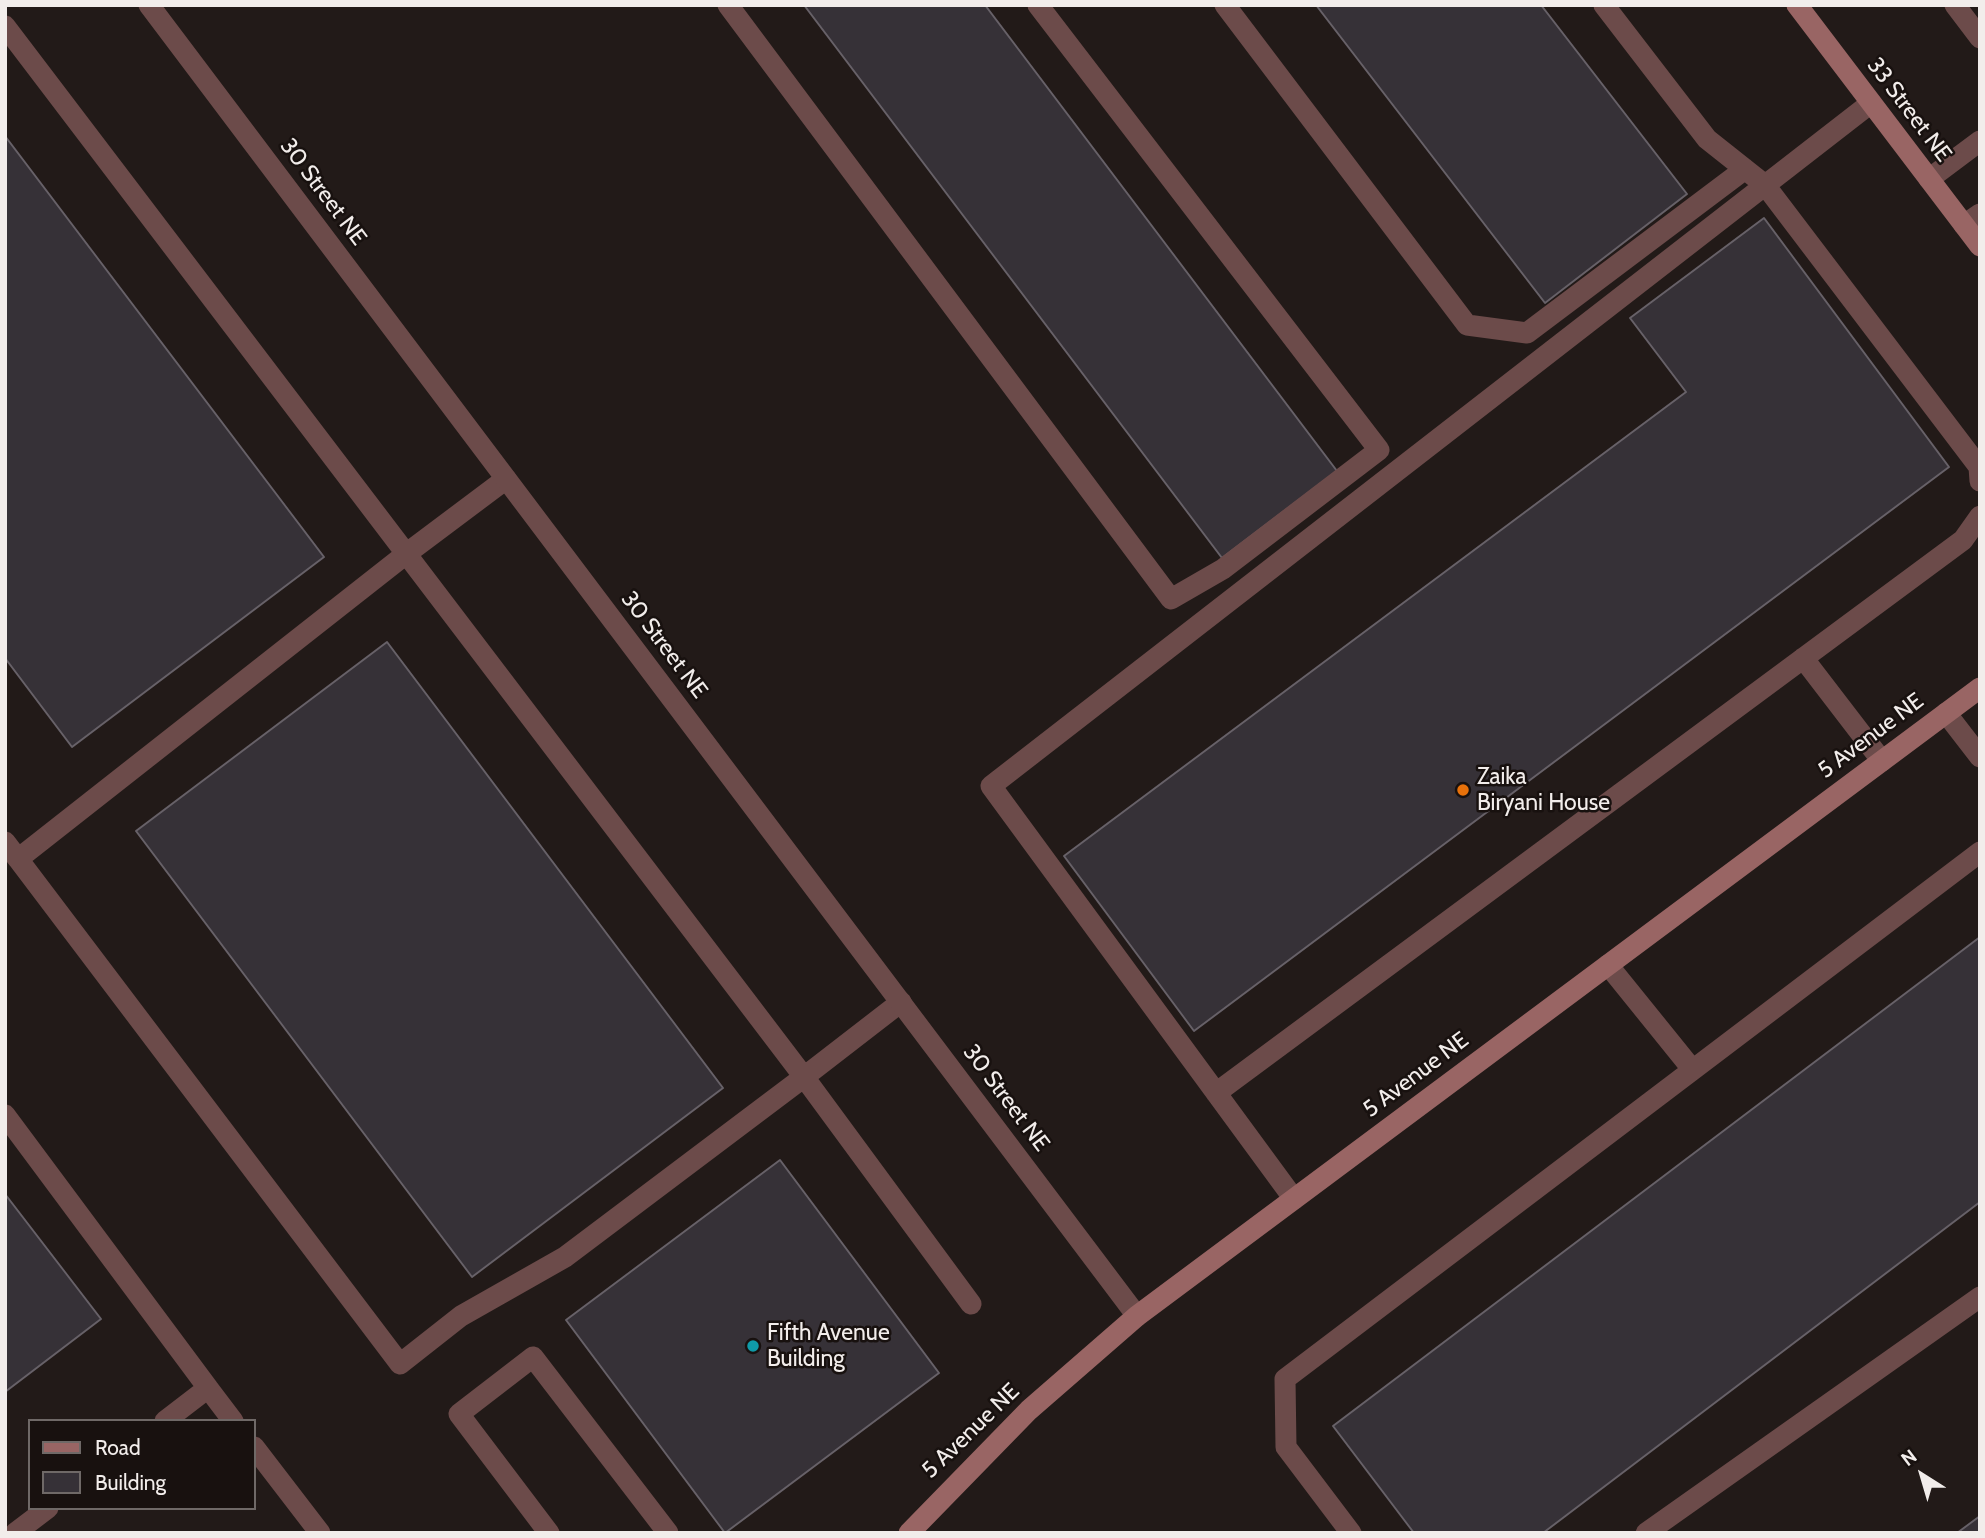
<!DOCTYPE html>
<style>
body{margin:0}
#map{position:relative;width:1985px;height:1538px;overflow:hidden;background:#221a18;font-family:Cabin,sans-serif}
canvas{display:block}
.frame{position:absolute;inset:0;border:7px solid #f2edeb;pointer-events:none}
.legend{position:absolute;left:28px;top:1419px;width:228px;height:91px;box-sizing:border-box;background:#18110f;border:2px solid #6f6967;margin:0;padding:9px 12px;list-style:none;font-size:21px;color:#f2edeb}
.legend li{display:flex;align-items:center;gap:14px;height:35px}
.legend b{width:35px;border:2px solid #6f6967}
.north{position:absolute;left:1887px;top:1440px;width:70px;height:70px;-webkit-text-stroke:5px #18110f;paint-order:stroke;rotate:323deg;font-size:19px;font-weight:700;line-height:28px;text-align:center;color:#f2edeb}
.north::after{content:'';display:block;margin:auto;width:24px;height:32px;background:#f2edeb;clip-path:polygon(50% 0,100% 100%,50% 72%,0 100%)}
</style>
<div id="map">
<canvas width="1985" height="1538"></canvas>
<div class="frame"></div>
<ul class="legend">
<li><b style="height:9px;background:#996564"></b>Road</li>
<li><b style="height:19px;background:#363137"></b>Building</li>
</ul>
<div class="north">N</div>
</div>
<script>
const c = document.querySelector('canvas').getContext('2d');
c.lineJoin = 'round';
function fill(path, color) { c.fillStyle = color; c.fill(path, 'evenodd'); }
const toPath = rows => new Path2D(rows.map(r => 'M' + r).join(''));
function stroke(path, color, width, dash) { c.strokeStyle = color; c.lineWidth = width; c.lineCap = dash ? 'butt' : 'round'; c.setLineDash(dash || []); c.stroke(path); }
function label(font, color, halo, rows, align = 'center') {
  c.font = font + ' Cabin,sans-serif'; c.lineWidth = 5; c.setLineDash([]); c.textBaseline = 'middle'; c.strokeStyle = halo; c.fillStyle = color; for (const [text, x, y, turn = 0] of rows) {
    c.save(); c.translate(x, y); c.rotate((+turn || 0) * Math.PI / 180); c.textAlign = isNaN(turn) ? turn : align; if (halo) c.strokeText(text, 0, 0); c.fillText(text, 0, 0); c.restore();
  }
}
const building = toPath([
 [804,5,985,5,1337,471,1222,558,804,5],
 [1316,5,1541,5,1687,194,1545,303,1316,5],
 [5,136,324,557,72,747,5,658,5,136],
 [1764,218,1949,467,1194,1031,1064,856,1686,392,1630,318,1764,218],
 [387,642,723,1088,472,1277,136,831,387,642],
 [1980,937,1980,1202,1543,1533,1414,1533,1333,1426,1980,937],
 [780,1160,939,1373,725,1533,566,1320,780,1160],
 [5,1194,101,1319,5,1392,5,1194],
 [1980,1516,1980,1533,1957,1533,1980,1516]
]);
fill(building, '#363137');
stroke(building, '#676168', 2);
stroke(toPath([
 [728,5,1171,599,1223,569,1379,450,1038,5],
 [1225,5,1467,325,1527,333,1745,169],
 [1604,5,1707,139,1765,185,1979,467,1980,481],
 [1955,5,1980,38],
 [5,26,804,1077,565,1257,461,1316,400,1364,18,859],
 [1929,179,1980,141],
 [1964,225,1980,214],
 [1803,658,1882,761],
 [1946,713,1980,757],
 [5,842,18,859,406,554,506,479],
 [1608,965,1692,1069],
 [901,1002,804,1077,971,1304],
 [1216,1093,1963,540,1980,516],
 [5,1115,208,1388],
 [1294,1199,991,786,1871,103],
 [165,1421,208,1388,233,1421],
 [254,1447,320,1533],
 [15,1533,48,1508],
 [549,1533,459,1414,533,1357,668,1533],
 [1351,1533,1286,1447,1285,1379,1980,852],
 [1646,1533,1980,1297]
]), '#6c4b4a', 21);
stroke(toPath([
 [149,5,1137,1316]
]), '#6c4b4a', 21);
stroke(toPath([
 [1797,5,1980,246],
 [909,1533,1029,1410,1137,1316,1980,688]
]), '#996564', 21);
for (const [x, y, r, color] of [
 [1463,790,7,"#e8710a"],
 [753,1346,7,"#0f9aa8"]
]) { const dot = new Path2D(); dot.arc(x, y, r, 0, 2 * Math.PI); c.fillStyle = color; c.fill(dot); stroke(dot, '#18110f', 2.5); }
label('23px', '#f2edeb', '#18110f', [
 ["33 Street NE",1909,110,53],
 ["30 Street NE",323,192,53],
 ["30 Street NE",664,645,53],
 ["5 Avenue NE",1871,736,-37],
 ["5 Avenue NE",1416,1075,-37],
 ["30 Street NE",1006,1098,53],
 ["5 Avenue NE",971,1431,-44]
]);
label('23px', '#f2edeb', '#18110f', [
 ["Zaika",1477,777],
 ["Biryani House",1477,803],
 ["Fifth Avenue",767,1333],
 ["Building",767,1359]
], 'left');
</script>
